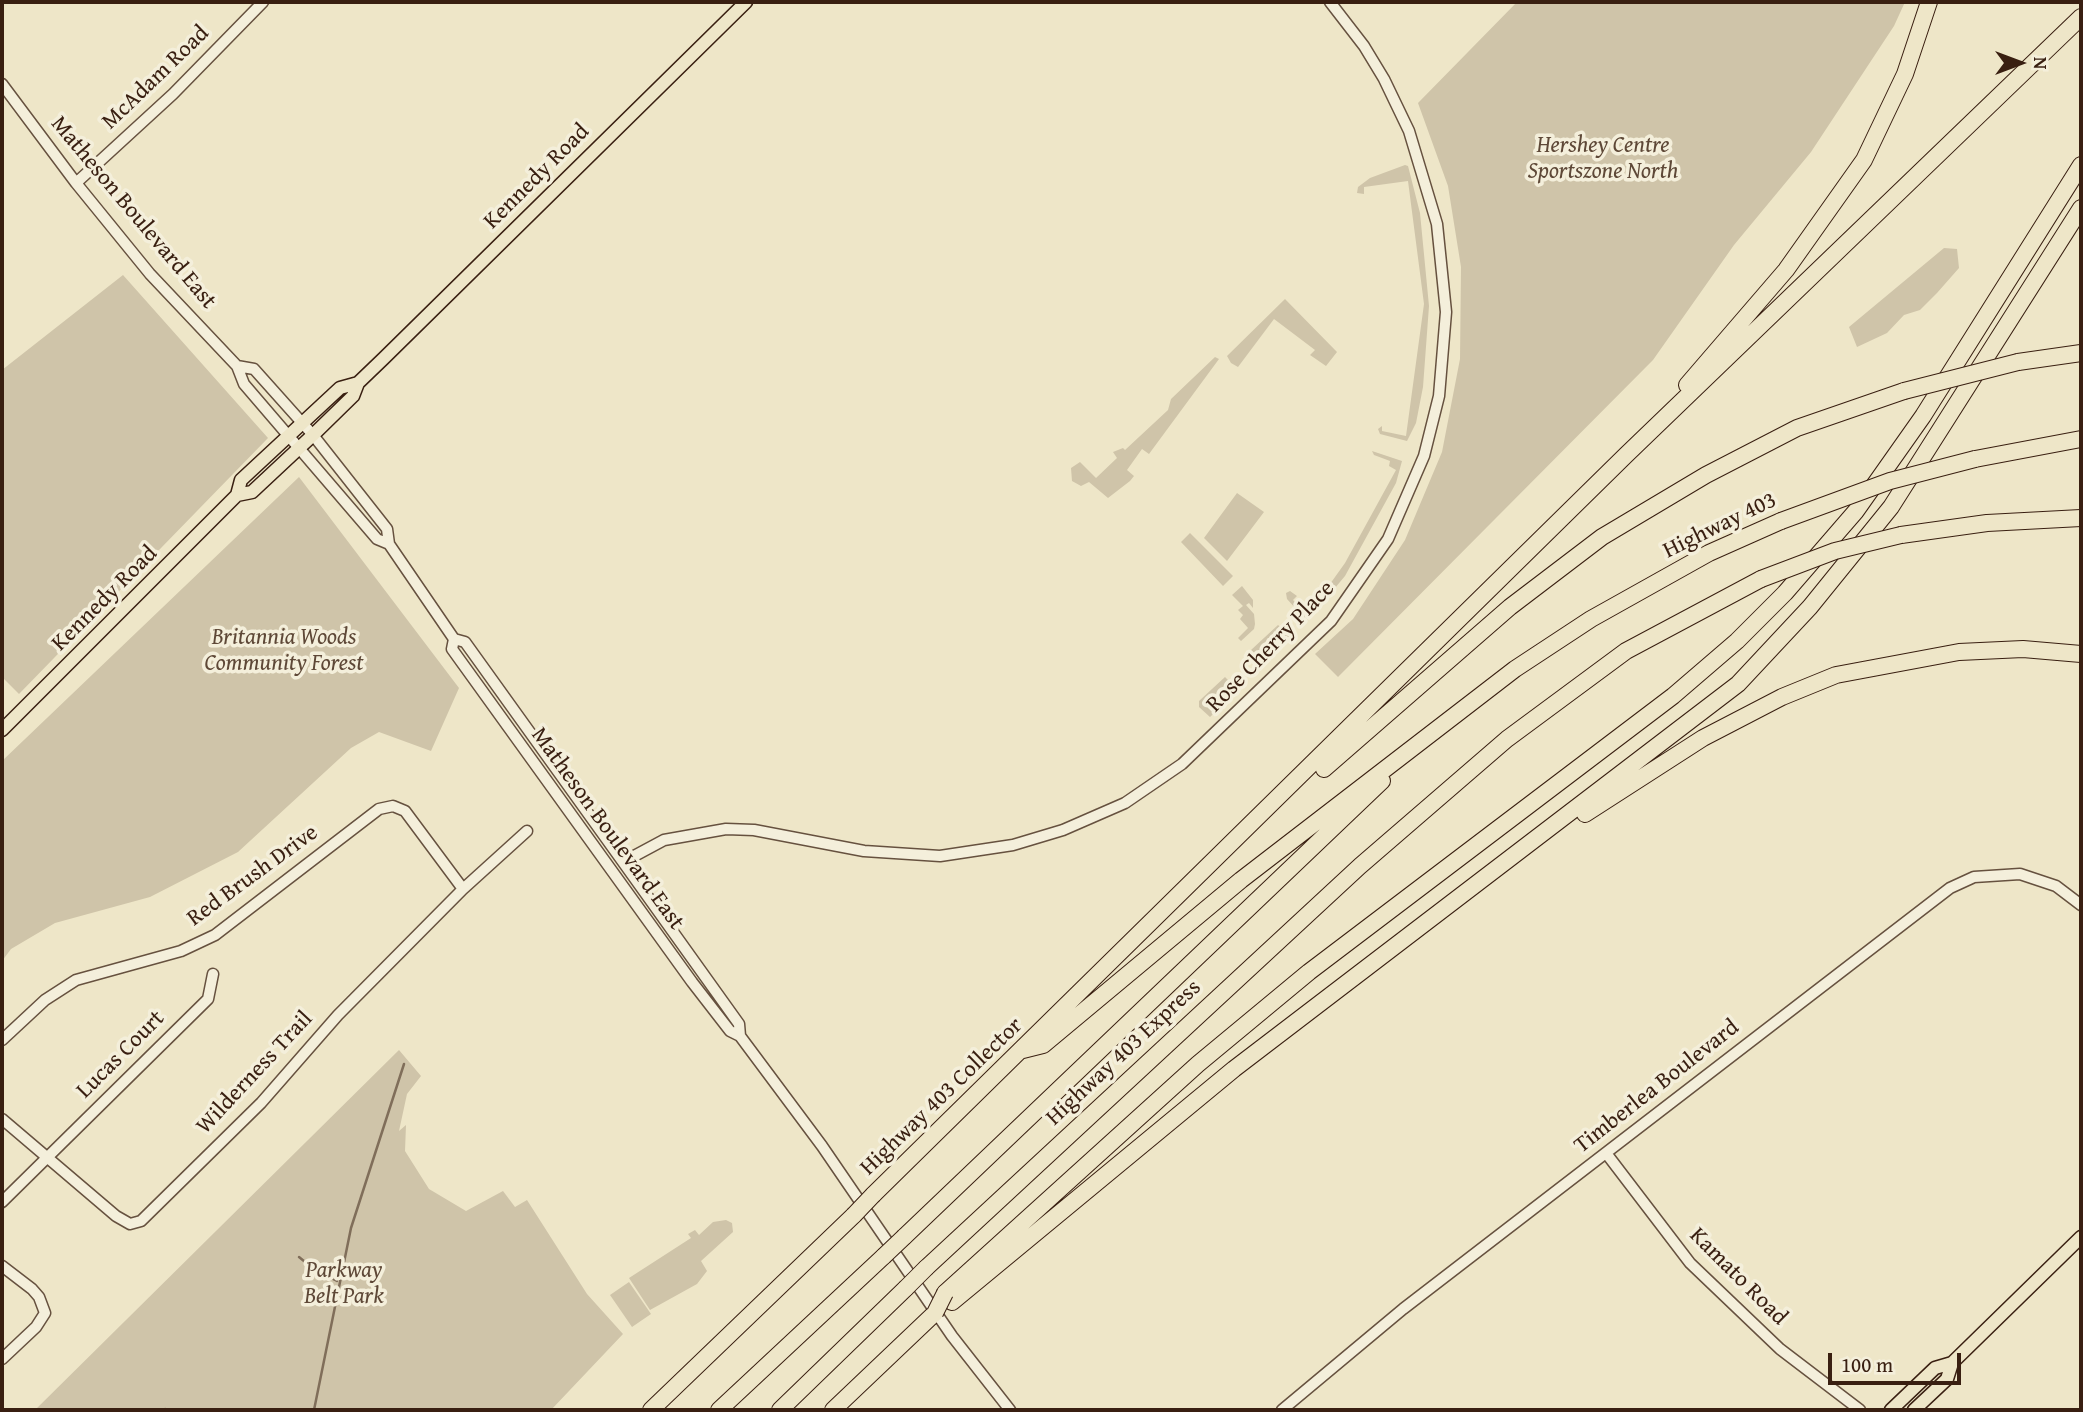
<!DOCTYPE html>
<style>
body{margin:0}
#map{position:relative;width:2083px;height:1412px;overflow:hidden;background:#eee6c8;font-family:"Gentium Book Plus",serif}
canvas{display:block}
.frame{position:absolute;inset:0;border:4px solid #391f11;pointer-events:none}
.north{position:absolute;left:1985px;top:28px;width:70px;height:70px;-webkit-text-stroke:5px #f4efdb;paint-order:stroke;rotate:90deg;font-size:19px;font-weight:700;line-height:28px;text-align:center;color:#391f11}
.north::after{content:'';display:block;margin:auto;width:24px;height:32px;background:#391f11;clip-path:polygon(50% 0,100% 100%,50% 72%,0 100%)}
.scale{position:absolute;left:1828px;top:1353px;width:133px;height:32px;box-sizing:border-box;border:4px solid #391f11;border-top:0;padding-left:9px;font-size:21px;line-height:24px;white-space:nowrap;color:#391f11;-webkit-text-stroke:5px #f4efdb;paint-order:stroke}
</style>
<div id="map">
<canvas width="2083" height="1412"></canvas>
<div class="frame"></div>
<div class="north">N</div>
<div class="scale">100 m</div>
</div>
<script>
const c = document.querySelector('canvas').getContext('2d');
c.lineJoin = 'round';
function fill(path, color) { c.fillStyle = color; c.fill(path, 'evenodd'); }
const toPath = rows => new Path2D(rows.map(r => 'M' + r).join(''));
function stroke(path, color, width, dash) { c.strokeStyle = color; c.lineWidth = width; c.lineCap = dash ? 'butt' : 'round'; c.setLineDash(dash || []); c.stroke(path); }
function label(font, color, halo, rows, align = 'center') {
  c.font = font + ' "Gentium Book Plus",serif'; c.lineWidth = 7; c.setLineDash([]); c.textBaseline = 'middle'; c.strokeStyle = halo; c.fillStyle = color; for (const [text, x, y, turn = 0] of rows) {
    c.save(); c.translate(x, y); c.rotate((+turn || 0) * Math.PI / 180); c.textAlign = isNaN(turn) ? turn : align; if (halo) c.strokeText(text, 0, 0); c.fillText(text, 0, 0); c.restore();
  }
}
fill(toPath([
 [1517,2,1905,2,1894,26,1811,152,1734,245,1653,360,1338,677,1315,654,1353,619,1405,540,1442,452,1460,359,1461,267,1448,186,1418,103],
 [1405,165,1408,166,1420,213,1429,306,1423,387,1416,423,1407,441,1380,434,1378,429,1382,426,1382,431,1406,436,1424,304,1408,181,1364,187,1364,194,1357,193,1358,187,1370,178],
 [1944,248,1957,249,1959,268,1937,293,1920,310,1904,315,1887,333,1857,347,1849,327],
 [123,275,268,438,19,694,2,677,2,370],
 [1285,299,1337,352,1326,366,1310,355,1315,350,1274,319,1238,367,1231,363,1227,356],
 [1215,357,1219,359,1149,454,1142,449,1127,470,1134,476,1130,481,1108,498,1089,482,1081,486,1072,481,1071,468,1080,462,1096,478,1117,458,1113,452,1123,448,1125,450,1168,410,1171,399],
 [1372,451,1402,461,1396,483,1345,576,1309,619,1306,620,1287,599,1286,593,1290,591,1297,596,1293,600,1302,609,1309,601,1315,605,1345,563,1396,470,1389,466,1390,461,1374,455],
 [299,477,459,688,431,751,379,732,351,748,238,852,150,897,55,923,11,949,2,961,2,761],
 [1237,493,1264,512,1227,561,1204,538],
 [1190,533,1233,576,1223,586,1181,542],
 [1242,586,1253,600,1253,608,1249,603,1246,605,1254,614,1255,624,1254,629,1241,641,1238,638,1248,628,1240,619,1243,615,1238,610,1243,606,1232,595],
 [1278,625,1292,637,1265,664,1251,650],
 [1225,677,1238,690,1210,717,1199,707,1199,701],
 [399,1050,421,1076,407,1094,399,1131,406,1125,405,1151,429,1189,466,1211,503,1191,515,1207,527,1200,587,1294,623,1334,551,1410,35,1410],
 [726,1220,732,1223,733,1232,701,1261,707,1271,697,1284,650,1310,629,1278,691,1238,688,1234,695,1230,699,1235,713,1222],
 [629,1282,651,1314,632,1327,610,1295]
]), '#cfc4a9');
stroke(toPath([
 [299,1257,316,1271],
 [325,1275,337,1281],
 [163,1410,165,1409],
 [314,1410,351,1228,404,1064]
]), '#806e5a', 2.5);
const minor = toPath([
 [2,84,76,183,150,274,237,366,244,384,377,539,389,544],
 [76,183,173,94,263,2],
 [237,366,254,369,313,435,387,529,389,544,454,639,465,642,623,862,739,1024,740,1036,822,1146,952,1336,1010,1410],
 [454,639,452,649,692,982,730,1031,740,1036],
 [623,862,664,840,726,829,754,830,864,851,940,856,1013,845,1063,830,1125,803,1182,764,1331,621,1388,539,1424,456,1439,396,1446,312,1437,224,1409,131,1384,79,1364,46,1330,2],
 [2,1040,45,1000,76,980,181,951,215,935,379,809,393,806,405,811,463,889],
 [2,1119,116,1216,130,1224,141,1221,261,1103,338,1015,463,889,527,831],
 [1606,1153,1690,1263,1780,1349,1860,1410],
 [2,1202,208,999,213,974],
 [2,1266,32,1289,39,1297,45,1313,36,1327,2,1359],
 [1282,1410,1403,1309,1950,888,1974,877,2020,874,2056,886,2081,905]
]);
const major = toPath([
 [237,495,252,492,313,435,353,396,358,383,383,359,746,2],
 [2,730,237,495,241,480,340,388,358,383],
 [1891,1410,1935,1368,1952,1363],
 [1914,1410,1947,1379,1952,1363,2081,1237]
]);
const highway = toPath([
 [2018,362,2081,353],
 [1687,385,1786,270,1864,160,1905,74,1929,2],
 [1975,459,2081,439],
 [1901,535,1987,523,2081,518],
 [1324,769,1510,607,1602,537,1706,475,1797,428,1904,391],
 [1585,814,1703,738,1782,697,1836,675,1959,652,2023,649,2081,654],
 [1023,1050,1043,1045,1241,880,1515,669,1591,619,1709,553,1781,521],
 [873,1195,1626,455,2081,17],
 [904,1237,1382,781],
 [926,1268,1360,866,1507,739,1626,651,1761,579],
 [945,1293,1198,1064,1309,972,1673,696,1737,641,1785,593,1856,511,1923,416,2081,165],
 [952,1302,1234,1069,1738,684,1810,607,1891,507,2081,208],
 [651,1410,854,1215],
 [719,1410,884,1256],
 [780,1410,906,1288],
 [833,1410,935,1313]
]);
stroke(minor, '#66513f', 13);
stroke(major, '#391f11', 15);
stroke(highway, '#391f11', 18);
stroke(minor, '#f4efdb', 10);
stroke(major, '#eee6c8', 12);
stroke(highway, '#eee6c8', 16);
const highwayBridge = toPath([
 [1904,391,2018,362],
 [1781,521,1890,481,1975,459],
 [1761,579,1835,551,1901,535],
 [854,1215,873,1195],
 [884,1256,904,1237],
 [906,1288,926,1268],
 [935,1313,945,1293]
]);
stroke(highwayBridge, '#391f11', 18, []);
stroke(highwayBridge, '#eee6c8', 16);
label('23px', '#391f11', '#f4efdb', [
 ["McAdam Road",156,78,-44],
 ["Kennedy Road",537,177,-45],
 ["Matheson Boulevard East",133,213,50],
 ["Highway 403",1720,526,-26],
 ["Kennedy Road",105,599,-45],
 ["Rose Cherry Place",1271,647,-46],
 ["Matheson Boulevard East",607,829,54],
 ["Red Brush Drive",253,876,-36],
 ["Highway 403 Express",1124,1053,-43],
 ["Lucas Court",121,1055,-45],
 ["Wilderness Trail",255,1073,-47],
 ["Timberlea Boulevard",1657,1087,-38],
 ["Highway 403 Collector",942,1097,-44],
 ["Kamato Road",1738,1277,45]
]);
label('italic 23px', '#5e4837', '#f4efdb', [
 ["Hershey Centre",1603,146],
 ["Sportszone North",1603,172],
 ["Britannia Woods",284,638],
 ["Community Forest",284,664],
 ["Parkway",344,1271],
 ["Belt Park",344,1297]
]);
</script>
